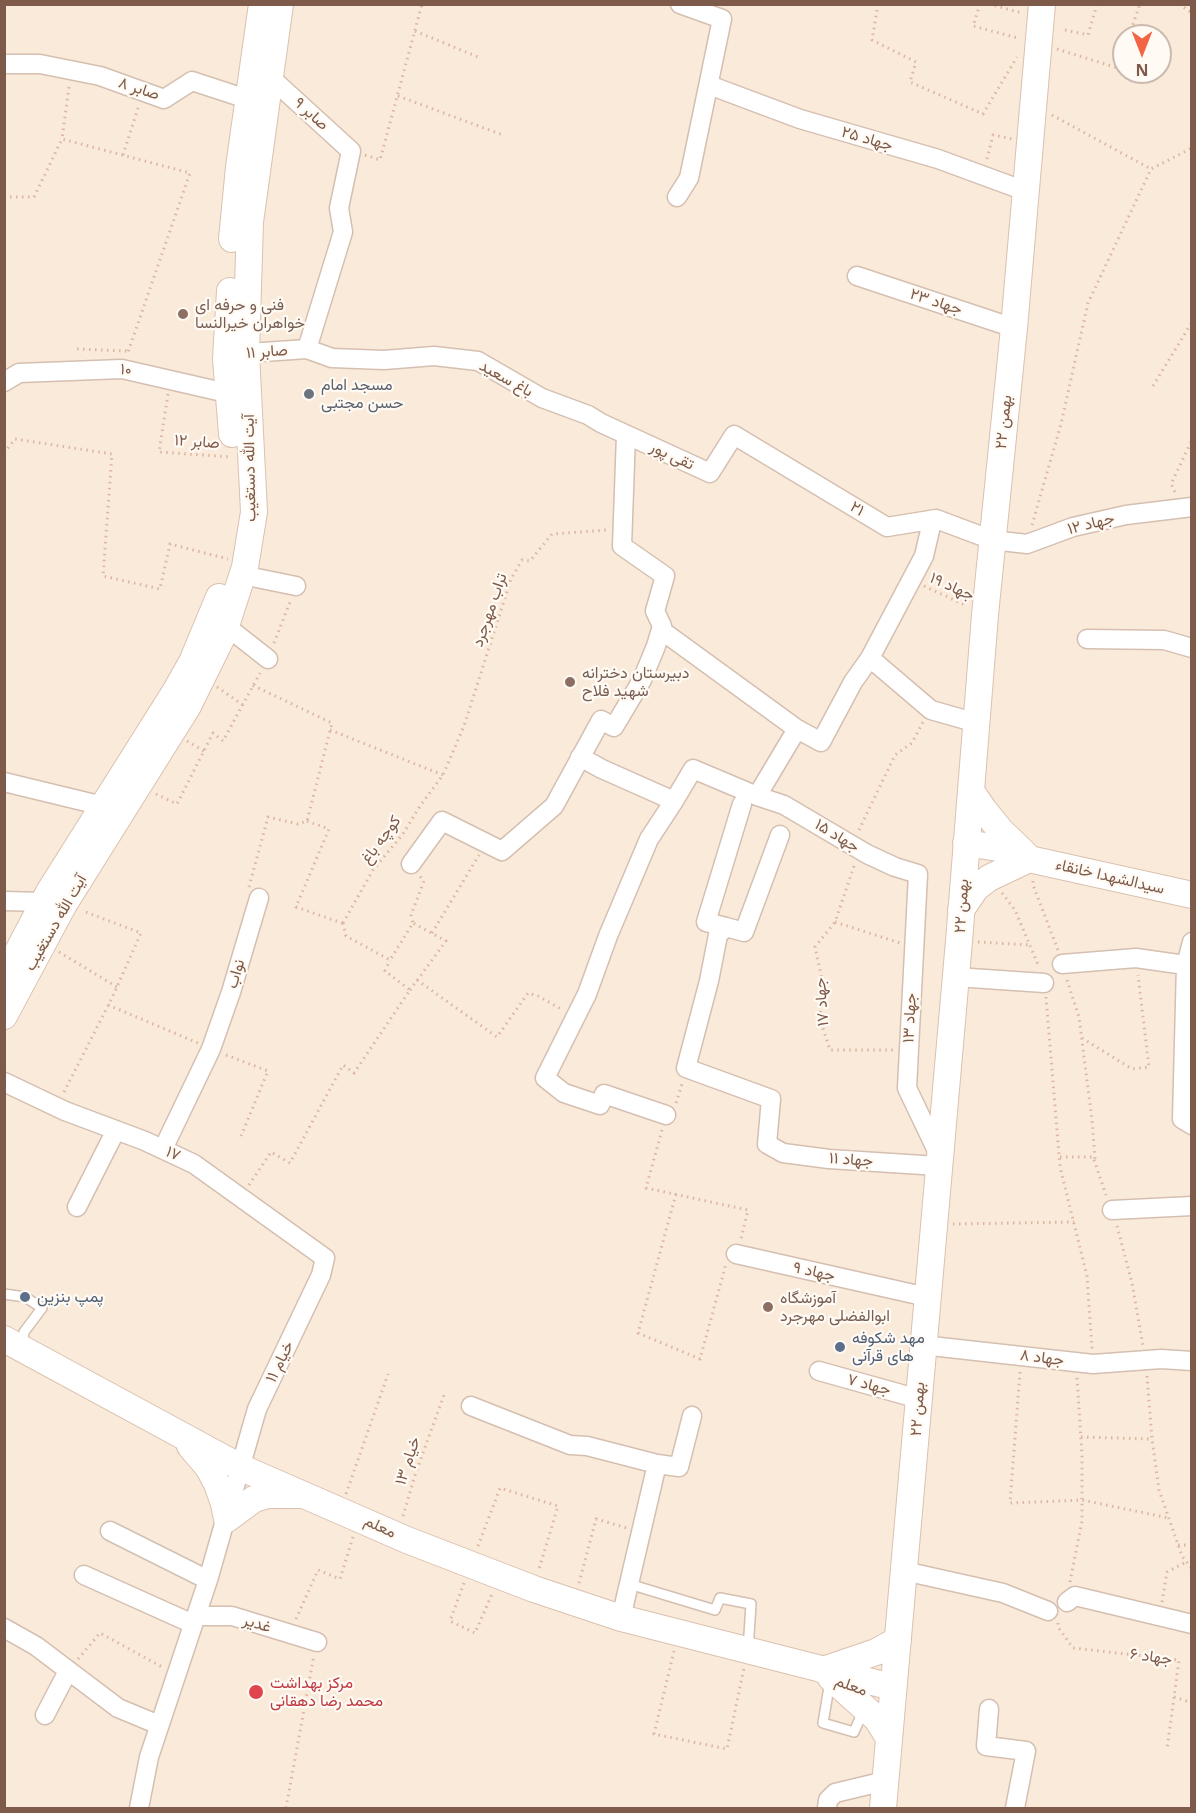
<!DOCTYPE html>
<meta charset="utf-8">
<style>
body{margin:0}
#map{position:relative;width:1196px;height:1813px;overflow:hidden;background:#fef6ea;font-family:"Noto Sans",sans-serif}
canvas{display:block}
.frame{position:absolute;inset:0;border:6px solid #7d5a49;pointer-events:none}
.north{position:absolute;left:1112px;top:24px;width:60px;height:60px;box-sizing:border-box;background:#fffaf3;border:2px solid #cbbaaf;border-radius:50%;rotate:180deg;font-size:16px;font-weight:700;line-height:24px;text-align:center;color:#7d5a49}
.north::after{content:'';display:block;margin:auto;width:21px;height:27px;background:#f36444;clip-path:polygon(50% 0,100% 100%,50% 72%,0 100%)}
</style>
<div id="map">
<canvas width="1196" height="1813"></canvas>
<div class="frame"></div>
<div class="north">N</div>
</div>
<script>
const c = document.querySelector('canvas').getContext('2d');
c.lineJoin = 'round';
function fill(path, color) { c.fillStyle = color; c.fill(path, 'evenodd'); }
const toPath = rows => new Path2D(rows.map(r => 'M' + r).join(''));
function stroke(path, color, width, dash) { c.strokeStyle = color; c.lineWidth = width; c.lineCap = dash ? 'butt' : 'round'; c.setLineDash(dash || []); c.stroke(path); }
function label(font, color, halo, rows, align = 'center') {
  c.font = font + ' "Noto Sans",Vazirmatn,sans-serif'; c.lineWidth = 4.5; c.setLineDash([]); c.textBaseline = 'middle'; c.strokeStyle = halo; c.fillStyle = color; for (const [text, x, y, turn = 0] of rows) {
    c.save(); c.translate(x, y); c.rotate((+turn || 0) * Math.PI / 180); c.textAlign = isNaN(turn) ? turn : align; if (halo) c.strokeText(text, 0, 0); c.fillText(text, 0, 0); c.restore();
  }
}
fill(toPath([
 [5,5,1191,5,1191,1808,5,1808],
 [1124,36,1160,36,1160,72,1124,72]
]), '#f9eada');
const service = toPath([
 [4,1294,25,1297,42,1308,24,1332,22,1346],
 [629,1584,715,1610,720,1598,751,1604,748,1650],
 [830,1681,823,1723,854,1732,864,1709]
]);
const minor = toPath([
 [4,64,40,64,100,76,164,99,192,81,259,103],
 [270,77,351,151,339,208,343,232,307,349],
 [709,85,800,119,938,159,1025,191],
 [677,197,689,178,722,19,680,4],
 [857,276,1014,328],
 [234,354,307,349,332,358,384,360,434,356,478,361,542,398,588,415,601,423,710,473,734,435,887,527,936,519,992,540,1027,544,1073,527,1126,515,1192,507],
 [4,382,19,373,122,369,240,396],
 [242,575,296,586],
 [226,626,268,659],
 [1087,639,1164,640,1192,648],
 [870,658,931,710,977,723],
 [797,729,821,742,853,682,870,658,924,556,931,526,936,519],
 [580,757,602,769,674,801,693,769,757,796,797,729,661,630],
 [4,782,103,806,113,811],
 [757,796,784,805,867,854,895,867,918,874,907,1088,939,1155],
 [780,835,744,932,726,927,718,935,709,981,686,1068,771,1099,767,1144,783,1153,829,1159,938,1166],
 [411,864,442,821,502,851,554,806,601,720,614,727,642,680,656,646,662,626,655,611,665,576,622,546,626,435],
 [4,901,44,902,52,905],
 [726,927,706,922,742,804],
 [1192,942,1186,965,1182,1119,1192,1125],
 [1062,964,1136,958,1192,966],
 [956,977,1044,983],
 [4,1082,65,1111,145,1141,194,1164,325,1258,321,1275,257,1409,208,1580,149,1757,139,1808],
 [666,1115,604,1094,600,1105,564,1093,545,1078,587,994,608,936,649,839,674,801],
 [163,1149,211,1049,231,992,259,898],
 [77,1207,116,1130],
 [1112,1210,1192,1206],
 [736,1254,927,1297],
 [922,1345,1093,1364,1161,1359,1192,1361],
 [819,1371,919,1399],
 [471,1406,570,1445,587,1446,657,1464,679,1467,692,1416],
 [110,1531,208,1580],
 [904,1571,1003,1593,1048,1611],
 [84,1575,193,1624],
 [1067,1602,1075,1596,1192,1624],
 [196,1616,232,1616,317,1642],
 [621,1618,657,1464],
 [4,1628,36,1646,118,1708,159,1725],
 [989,1709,986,1746,1026,1751,1015,1808],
 [45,1715,68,1671],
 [827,1808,828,1800,835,1793,885,1781]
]);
const secondary = toPath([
 [232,239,239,167,262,4],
 [230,291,226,359,232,434],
 [971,791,984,810,1001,831,1025,854],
 [966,843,1011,850,1029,859,1192,895],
 [961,910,976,888,989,878,1029,859],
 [4,978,49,892,175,692,192,662,219,597],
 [4,1016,64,904,188,706,223,635,245,567,254,512,246,353,250,222,280,4],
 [4,1339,242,1468,407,1540,534,1589,621,1618,892,1687],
 [190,1446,208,1467,217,1484,224,1504,227,1519,254,1499,268,1495,298,1495],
 [823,1670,876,1652,898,1640],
 [831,1678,877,1719,889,1738],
 [883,1808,959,941,985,615,1014,328,1042,4]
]);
stroke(service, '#d5bfb0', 12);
stroke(minor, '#d5bfb0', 21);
stroke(secondary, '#dbc1af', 28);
stroke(toPath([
 [878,4,872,40,916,62,910,82,983,114,1017,57],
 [980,4,973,26,1018,38],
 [989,4,1022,13],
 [1179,4,1192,13],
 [1065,30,1088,35,1097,4],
 [415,31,478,57],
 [1129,36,1140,4],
 [1057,49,1118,68,1124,50],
 [69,87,62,139,190,173,127,355],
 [398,96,503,135],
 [1052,115,1151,169],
 [123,155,139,105],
 [365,155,380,160,422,4],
 [987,159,993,135,1012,139],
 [4,197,34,197,62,139],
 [77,349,128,351],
 [1153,386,1192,322],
 [168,394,159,452,232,457],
 [4,453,15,439,112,454,103,576,160,589,170,544,228,559],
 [1175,492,1171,484,1192,440],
 [1032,525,1061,424,1088,303,1151,169,1192,148],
 [924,586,967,606],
 [274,643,290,602],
 [217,687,243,705],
 [330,730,443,775],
 [187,741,204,751],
 [156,794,177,804,213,733,223,741,260,673],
 [307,821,329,829,296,907,342,923],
 [859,830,895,755,912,743,923,722],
 [854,866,835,922,815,947,823,984,820,1019,830,1050,893,1050],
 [1033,881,1033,885,1058,950],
 [249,887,268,817,298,824,307,821,332,723,252,685],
 [1002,893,1015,910,1039,967],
 [835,922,900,943],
 [343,923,373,870,403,834,420,806,443,775,464,726,511,579,522,560,530,561,552,534,607,530],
 [343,923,346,936,390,960,413,923,411,915,424,881,419,875],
 [432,933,479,855],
 [978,942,1030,945],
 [59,952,117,987],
 [417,980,497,1037,528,993,538,996,561,1009],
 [1067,980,1079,1017,1092,1120,1095,1159],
 [410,990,446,941,413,923],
 [1046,997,1060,1167,1087,1276,1092,1349],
 [108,1005,198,1043],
 [1082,1038,1132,1069,1149,1067,1138,975],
 [226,1055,268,1071,241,1136],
 [64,1092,112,998,141,933,83,911],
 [676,1103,682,1084],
 [662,1130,646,1188,748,1210,741,1239],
 [1060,1157,1093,1157,1106,1195],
 [249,1185,271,1152,290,1163,343,1065,354,1073,410,990,385,971,390,960],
 [676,1194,638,1333,700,1359,726,1264],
 [953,1224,1074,1222],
 [1117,1226,1132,1283,1143,1346],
 [1020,1372,1010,1503,1082,1500,1169,1518],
 [1147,1376,1152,1439,1159,1490,1182,1556,1192,1569],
 [1081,1437,1151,1439],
 [346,1494,388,1374],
 [403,1516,416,1472,444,1395],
 [1178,1545,1192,1545],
 [478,1546,500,1488,558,1506,539,1569],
 [1070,1582,1082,1521,1082,1455,1077,1377],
 [464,1583,450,1621,475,1633,492,1594],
 [579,1583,596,1519,627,1528],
 [1162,1602,1167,1572,1186,1562],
 [296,1619,318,1570,340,1579,353,1537],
 [1058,1623,1058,1627,1073,1648,1179,1660,1167,1749],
 [674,1651,654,1734,727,1749,744,1668],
 [78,1659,100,1633,164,1668],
 [1174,1697,1192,1703],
 [286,1808,314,1655]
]), '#ddb5a0', 3, [1.5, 4.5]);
stroke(service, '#fff', 9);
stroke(minor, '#fff', 18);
stroke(secondary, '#fff', 26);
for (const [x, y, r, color] of [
 [183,314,6,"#8d6e63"],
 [309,394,6,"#6b7280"],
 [570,682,6,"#8d6e63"],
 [25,1297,6,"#5c6f8a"],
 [768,1307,6,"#8d6e63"],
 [840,1347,6,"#5c6f8a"],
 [256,1692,8,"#e0444e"]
]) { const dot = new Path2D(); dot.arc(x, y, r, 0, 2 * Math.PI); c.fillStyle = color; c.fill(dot); stroke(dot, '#fffaf3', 2); }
label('16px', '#7d5a49', '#fffaf3', [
 ["صابر ۸",139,89,18],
 ["صابر ۹",311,114,42],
 ["جهاد ۲۵",867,139,16],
 ["جهاد ۲۳",936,302,18],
 ["صابر ۱۱",267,352,-4],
 ["۱۰",126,370,6],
 ["باغ سعید",506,379,29],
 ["۲۲ بهمن",1004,422,-84],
 ["صابر ۱۲",197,442,4],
 ["تقی پور",672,456,25],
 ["آیت الله دستغیب",250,468,-91],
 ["۲۱",857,509,31],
 ["جهاد ۱۲",1091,524,-14],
 ["جهاد ۱۹",952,587,24],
 ["تراب مهرجرد",490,610,-71],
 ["جهاد ۱۵",837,836,31],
 ["کوچه باغ",381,840,-53],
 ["سیدالشهدا خانقاء",1110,877,13],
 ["۲۲ بهمن",962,906,-86],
 ["آیت الله دستغیب",56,923,-60],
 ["نواب",236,974,-74],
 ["جهاد ۱۷",822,1002,-94],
 ["جهاد ۱۳",910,1018,-87],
 ["۱۷",173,1154,25],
 ["جهاد ۱۱",851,1160,4],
 ["جهاد ۹",814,1272,12],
 ["جهاد ۸",1042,1358,7],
 ["خیام ۱۱",280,1362,-64],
 ["جهاد ۷",869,1385,15],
 ["۲۲ بهمن",918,1409,-86],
 ["خیام ۱۳",408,1461,-72],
 ["معلم",380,1527,25],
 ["غدیر",257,1624,17],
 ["جهاد ۶",1151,1657,8],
 ["معلم",851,1686,20]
]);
label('16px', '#785e54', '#fffaf3', [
 ["فنی و حرفه ای",195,305],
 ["خواهران خیرالنسا",195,323],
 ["دبیرستان دخترانه",582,673],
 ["شهید فلاح",582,691],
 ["آموزشگاه",780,1298],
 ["ابوالفضلی مهرجرد",780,1316]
], 'left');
label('16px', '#5b616d', '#fffaf3', [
 ["مسجد امام",321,385],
 ["حسن مجتبی",321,403]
], 'left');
label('16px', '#4e5e75', '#fffaf3', [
 ["پمپ بنزین",37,1297],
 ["مهد شکوفه",852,1338],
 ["های قرآنی",852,1356]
], 'left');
label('16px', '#be3a42', '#fffaf3', [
 ["مرکز بهداشت",270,1683],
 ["محمد رضا دهقانی",270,1701]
], 'left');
</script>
